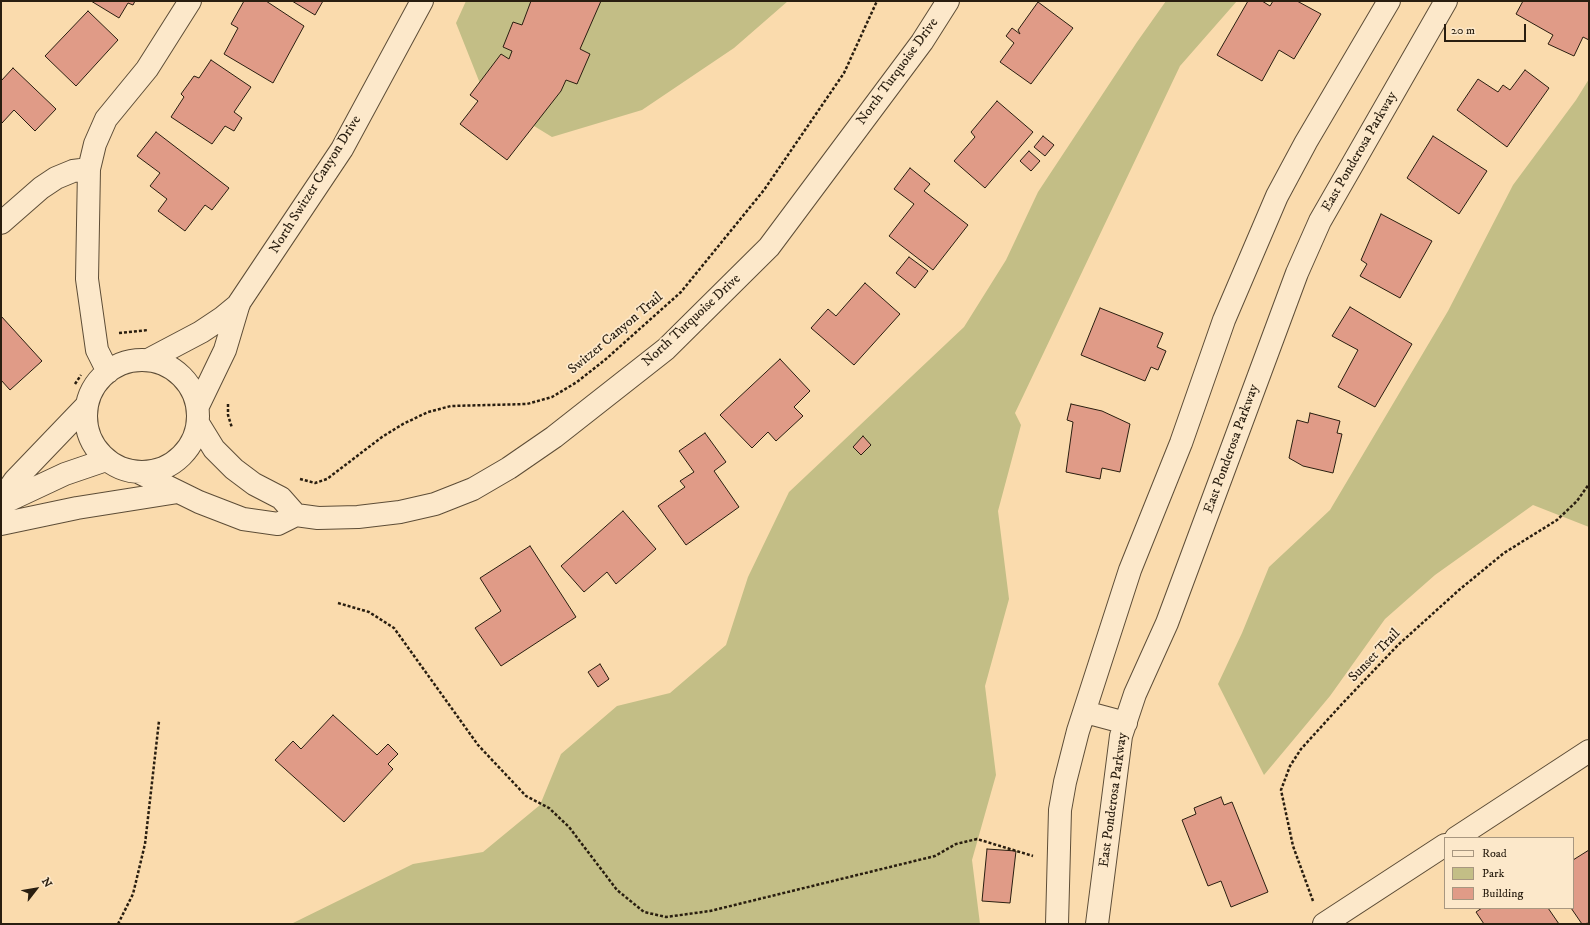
<!DOCTYPE html>
<style>
body{margin:0}
#map{position:relative;width:1590px;height:925px;overflow:hidden;background:#fadbad;font-family:"IM FELL DW Pica",serif}
canvas{display:block}
.frame{position:absolute;inset:0;border:2px solid #291e10;pointer-events:none}
.legend{position:absolute;left:1444px;top:837px;width:130px;height:72px;box-sizing:border-box;background:#fce8ca;border:1px solid #a89780;margin:0;padding:5px 7px;list-style:none;font-size:12px;color:#291e10}
.legend li{display:flex;align-items:center;gap:8px;height:20px}
.legend b{width:20px;border:1px solid #a89780}
.north{position:absolute;left:16px;top:869px;width:40px;height:40px;-webkit-text-stroke:3px #fce8ca;paint-order:stroke;rotate:59deg;font-size:11px;font-weight:700;line-height:16px;text-align:center;color:#291e10}
.north::after{content:'';display:block;margin:auto;width:14px;height:18px;background:#291e10;clip-path:polygon(50% 0,100% 100%,50% 72%,0 100%)}
.scale{position:absolute;left:1444px;top:24px;width:82px;height:18px;box-sizing:border-box;border:2px solid #291e10;border-top:0;padding-left:5px;font-size:12px;line-height:14px;white-space:nowrap;color:#291e10;-webkit-text-stroke:3px #fce8ca;paint-order:stroke}
</style>
<div id="map">
<canvas width="1590" height="925"></canvas>
<div class="frame"></div>
<ul class="legend">
<li><b style="height:5px;background:#fce8ca"></b>Road</li>
<li><b style="height:11px;background:#c3be86"></b>Park</li>
<li><b style="height:11px;background:#e09b87"></b>Building</li>
</ul>
<div class="north">N</div>
<div class="scale">20 m</div>
</div>
<script>
const c = document.querySelector('canvas').getContext('2d');
c.lineJoin = 'round';
function fill(path, color) { c.fillStyle = color; c.fill(path, 'evenodd'); }
const toPath = rows => new Path2D(rows.map(r => 'M' + r).join(''));
function stroke(path, color, width, dash) { c.strokeStyle = color; c.lineWidth = width; c.lineCap = dash ? 'butt' : 'round'; c.setLineDash(dash || []); c.stroke(path); }
function label(font, color, halo, rows, align = 'center') {
  c.font = font + ' "IM FELL DW Pica",serif'; c.lineWidth = 3.5; c.setLineDash([]); c.textBaseline = 'middle'; c.strokeStyle = halo; c.fillStyle = color; for (const [text, x, y, turn = 0] of rows) {
    c.save(); c.translate(x, y); c.rotate((+turn || 0) * Math.PI / 180); c.textAlign = isNaN(turn) ? turn : align; if (halo) c.strokeText(text, 0, 0); c.fillText(text, 0, 0); c.restore();
  }
}
fill(toPath([
 [466,1,788,1,734,48,642,110,552,137,485,96,456,23],
 [1166,1,1237,1,1180,66,1015,413,1021,425,998,511,1009,599,985,686,996,775,972,860,980,924,291,924,413,864,483,852,540,805,561,754,617,706,670,693,726,645,748,577,789,492,964,327,1006,260,1038,192,1137,42],
 [1589,79,1589,527,1533,505,1435,575,1385,619,1330,696,1264,775,1218,684,1242,633,1269,567,1330,510,1448,311,1513,185,1576,100]
]), '#c3be86');
const building = toPath([
 [91,1,135,1,133,5,128,3,119,18,91,1],
 [244,1,266,1,304,26,273,83,224,54,238,28,231,24,244,1],
 [292,1,323,1,315,15,292,1],
 [531,1,601,1,580,49,590,54,577,84,566,80,561,91,507,160,460,124,478,101,470,95,501,54,509,59,512,51,503,47,513,22,522,25,531,1],
 [1248,1,1262,1,1270,6,1273,1,1297,1,1321,14,1294,59,1279,50,1262,81,1217,55,1248,1],
 [1523,1,1589,1,1589,40,1583,37,1574,56,1548,44,1553,35,1516,14,1523,1],
 [1038,2,1073,28,1031,84,1000,62,1014,43,1006,36,1012,28,1020,34,1018,30,1038,2],
 [88,11,118,40,76,86,45,56,88,11],
 [211,60,251,87,234,112,242,118,234,131,225,126,212,144,171,117,184,97,181,94,194,76,199,78,211,60],
 [13,68,56,109,35,131,14,110,2,123,1,121,1,81,13,68],
 [1525,70,1549,88,1507,147,1457,110,1478,79,1498,92,1503,85,1510,90,1525,70],
 [997,101,1033,132,985,188,954,161,975,137,971,132,997,101],
 [156,132,229,188,212,210,205,205,185,231,158,211,167,199,150,186,160,173,137,156,156,132],
 [1043,136,1054,145,1045,156,1034,147,1043,136],
 [1433,136,1487,171,1459,214,1407,178,1433,136],
 [1029,151,1040,161,1031,171,1020,161,1029,151],
 [910,168,930,184,924,191,968,225,933,270,889,236,914,204,894,189,910,168],
 [1381,214,1432,241,1400,298,1360,276,1367,264,1361,260,1381,214],
 [909,257,928,271,915,288,896,273,909,257],
 [865,283,900,314,854,365,811,328,828,309,836,316,865,283],
 [1350,307,1412,344,1375,407,1338,387,1358,350,1332,336,1350,307],
 [1100,308,1163,333,1157,347,1166,351,1158,370,1151,367,1145,381,1081,355,1100,308],
 [1,316,42,361,10,390,1,380,1,316],
 [780,359,810,391,794,407,803,416,776,441,768,432,752,448,720,415,780,359],
 [1071,404,1102,411,1130,424,1120,472,1102,468,1100,479,1066,472,1073,422,1067,420,1071,404],
 [1310,413,1340,421,1337,433,1342,434,1333,473,1303,466,1289,458,1297,420,1308,423,1310,413],
 [705,433,726,462,714,471,739,507,686,545,658,506,685,487,680,481,694,472,679,451,705,433],
 [863,436,871,445,861,455,853,447,863,436],
 [623,511,656,549,616,584,607,572,584,592,561,566,623,511],
 [530,546,576,617,501,666,475,628,501,611,480,578,530,546],
 [600,664,609,679,598,687,588,672,600,664],
 [333,715,377,755,388,744,398,754,388,764,393,769,344,822,275,760,293,741,301,749,333,715],
 [1221,797,1224,805,1232,802,1268,892,1231,907,1221,881,1208,886,1182,820,1196,814,1194,808,1221,797],
 [987,849,1016,851,1010,903,982,901,987,849],
 [1589,850,1589,923,1582,924,1571,908,1573,908,1573,860,1589,850],
 [1482,908,1548,908,1559,924,1484,924,1476,912,1482,908]
]);
fill(building, '#e09b87');
stroke(building, '#291e10', 1);
const minor = toPath([
 [1,223,41,188,56,178,73,171,89,169],
 [148,360,201,332,222,318,239,304],
 '86 416a56 56 0 1 1 112 0a56 56 0 1 1-112 0Z',
 [108,372,97,350,87,279,89,169,95,144,106,119,147,69,190,1],
 [198,406,225,350,239,303,342,149,422,1],
 [198,423,214,449,234,469,254,484,281,498,296,515],
 [138,472,199,502,243,519,278,524,296,515,318,518,358,517,400,512,435,504,473,489,509,468,554,437,666,349,769,247,922,42,948,1],
 [1,500,15,480,85,407],
 [1,504,65,474,106,460],
 [1,524,77,508,178,492],
 [1085,712,1126,723],
 [1456,838,1589,751],
 [1057,924,1060,810,1065,782,1078,731,1130,570,1181,443,1224,320,1277,196,1306,142,1389,1],
 [1097,924,1121,736,1135,694,1167,623,1297,273,1320,221,1446,1],
 [1324,924,1445,845]
]);
stroke(minor, '#5d4d37', 24);
stroke(toPath([
 [119,333,148,330],
 [75,384,81,375],
 [228,404,228,415,232,428],
 [300,479,315,483,327,479,382,437,403,424,428,412,451,406,527,404,552,397,577,382,606,359,681,292,764,190,844,73,877,1],
 [338,603,369,612,394,628,478,745,526,796,549,808,569,827,617,890,644,912,666,917,710,911,935,856,956,844,977,839,1033,856],
 [1313,901,1293,846,1281,790,1290,766,1301,749,1341,705,1398,645,1459,590,1504,553,1557,520,1577,501,1589,484],
 [118,924,133,894,145,844,159,721]
]), '#291e10', 2.5, [3, 2]);
stroke(minor, '#fce8ca', 22);
label('14px', '#291e10', '#fce8ca', [
 ["North Turquoise Drive",898,72,-54],
 ["East Ponderosa Parkway",1360,152,-60],
 ["North Switzer Canyon Drive",316,185,-58],
 ["North Turquoise Drive",692,321,-43],
 ["Switzer Canyon Trail",616,334,-40],
 ["East Ponderosa Parkway",1232,449,-70],
 ["Sunset Trail",1375,656,-46],
 ["East Ponderosa Parkway",1114,800,-82]
]);
</script>
